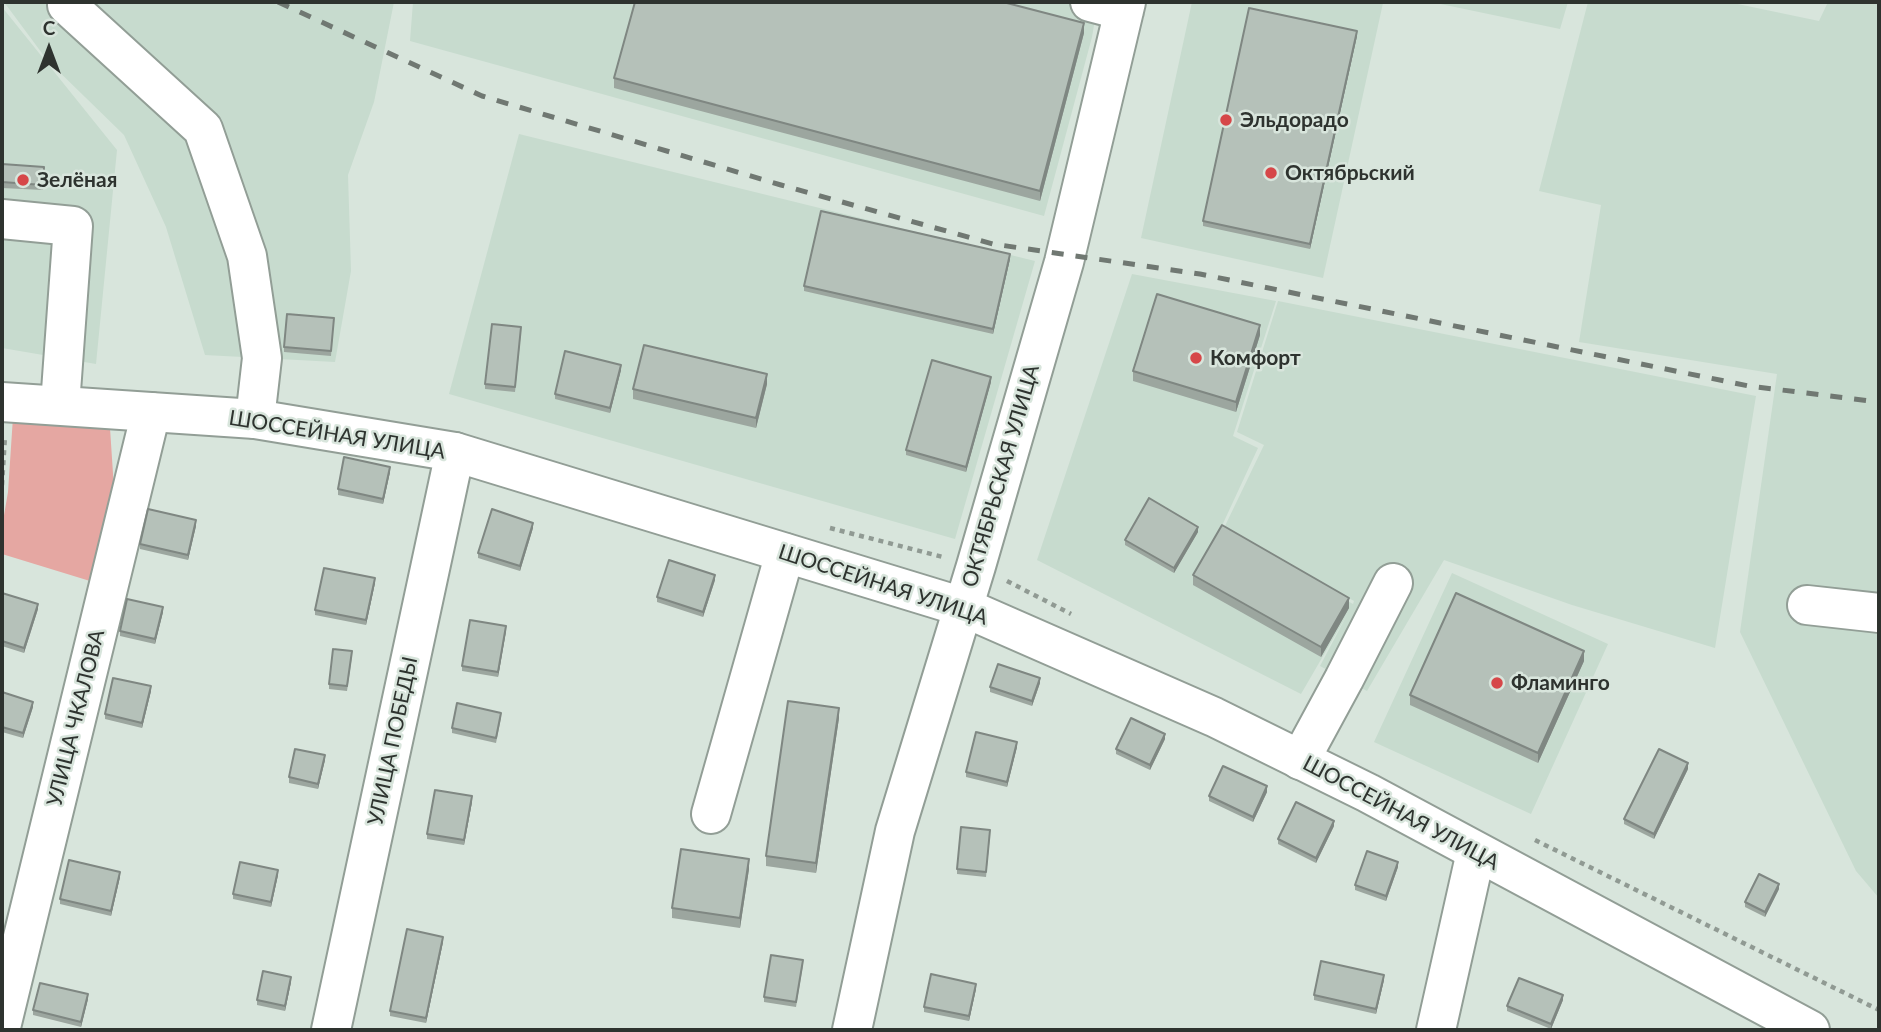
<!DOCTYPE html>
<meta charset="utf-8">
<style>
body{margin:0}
#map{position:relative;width:1881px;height:1032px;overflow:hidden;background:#d8e5dc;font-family:Lato,sans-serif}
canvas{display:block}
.frame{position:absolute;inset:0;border:4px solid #2e332f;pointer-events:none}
.north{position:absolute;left:14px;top:14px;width:70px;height:70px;-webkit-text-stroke:5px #d8e5dc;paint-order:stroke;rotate:0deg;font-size:19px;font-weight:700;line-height:28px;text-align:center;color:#2e332f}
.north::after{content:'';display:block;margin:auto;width:24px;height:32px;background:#2e332f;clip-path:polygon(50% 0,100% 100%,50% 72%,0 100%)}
</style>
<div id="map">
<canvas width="1881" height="1032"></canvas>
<div class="frame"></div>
<div class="north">С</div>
</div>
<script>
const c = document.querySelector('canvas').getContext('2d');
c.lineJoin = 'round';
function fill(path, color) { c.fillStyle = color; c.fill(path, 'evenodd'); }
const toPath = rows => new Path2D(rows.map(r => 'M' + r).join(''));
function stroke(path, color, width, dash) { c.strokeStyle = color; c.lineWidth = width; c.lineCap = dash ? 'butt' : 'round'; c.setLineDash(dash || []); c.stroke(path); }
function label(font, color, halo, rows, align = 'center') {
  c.font = font + ' Lato,sans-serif'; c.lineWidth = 5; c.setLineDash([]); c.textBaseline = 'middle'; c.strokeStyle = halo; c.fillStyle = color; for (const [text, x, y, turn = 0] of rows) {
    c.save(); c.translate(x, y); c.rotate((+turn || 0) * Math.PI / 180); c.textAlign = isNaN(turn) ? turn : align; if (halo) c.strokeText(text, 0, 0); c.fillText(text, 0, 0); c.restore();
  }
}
fill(toPath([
 [4,2,394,2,374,102,348,175,351,271,335,362,205,355,166,227,124,135,47,60],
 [413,2,1098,2,1092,37,1044,216,410,41],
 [1192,2,1376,2,1383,3,1323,278,1141,238],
 [1431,2,1568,2,1560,29],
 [1588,2,1728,2,1819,21,1828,2,1879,2,1879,898,1856,871,1740,632,1777,374,1579,342,1601,205,1539,191],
 [2,7,117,150,96,364,2,348],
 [519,134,1035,261,955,539,449,394],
 [1132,274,1276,301,1233,436,1258,448,1220,530,1353,604,1354,601,1224,528,1264,445,1237,432,1278,301,1756,396,1715,648,1572,605,1444,560,1367,691,1320,666,1348,613,1301,694,1037,560],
 [1452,573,1608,644,1531,814,1374,742]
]), '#c7dbce');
fill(toPath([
 [13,417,110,428,115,504,90,581,2,554,2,527,8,492]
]), '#e5a7a2');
const minor = toPath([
 [1090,2,1124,11],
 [67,5,203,129,247,256,262,358,255,419],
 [2,219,73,226,60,405],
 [1807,605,1879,613],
 [1300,760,1344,679,1393,583],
 [711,814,785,553],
 [2,1023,151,412],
 [331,1030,455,452],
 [852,1030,895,831,976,566,1064,262,1126,2],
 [1436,1030,1476,852]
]);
const major = toPath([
 [2,402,255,419,455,452,963,607,1214,717,1368,793,1810,1030]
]);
stroke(minor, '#929e96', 42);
stroke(major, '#929e96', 42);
stroke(toPath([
 [2,485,5,436],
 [830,528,943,557],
 [1007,581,1071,614],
 [1535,840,1879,1010]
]), '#909a93', 4.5, [5, 5]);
stroke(minor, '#fff', 38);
stroke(major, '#fff', 38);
stroke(toPath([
 [278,2,482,96,781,185,993,244,1200,274,1749,386,1879,402]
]), '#707872', 5, [12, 12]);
fill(toPath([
 [1084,33,1040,201,614,88,614,78],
 [1357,36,1310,249,1203,226,1203,221],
 [2,164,44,167,43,190,2,188],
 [1010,259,993,334,804,291,804,286],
 [334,318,331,356,284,352,284,347],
 [521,332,515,392,485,389,485,384],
 [1260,335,1236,412,1133,381,1133,371],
 [621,370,610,413,555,399,555,394],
 [991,382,966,472,906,455,906,450],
 [767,384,756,428,633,399,633,389],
 [390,472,383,504,338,495,338,489],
 [196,526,188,560,140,549,140,544],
 [533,528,520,571,478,558,478,553],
 [1198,532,1174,573,1125,545,1125,540],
 [1193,575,1349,608,1321,657,1193,585],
 [715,580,703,617,657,602,657,597],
 [375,583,366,625,315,615,315,610],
 [2,593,38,609,24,653,2,646],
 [163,612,155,644,120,636,120,631],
 [506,631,498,677,462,671,462,666],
 [352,656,347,691,329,689,329,684],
 [1584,661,1538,763,1410,705,1410,695],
 [1040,683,1032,706,990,692,990,687],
 [151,691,142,728,105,719,105,714],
 [2,692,33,707,23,738,2,732],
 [501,718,496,743,452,733,452,728],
 [839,718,816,873,766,866,766,856],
 [1165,739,1150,770,1116,754,1116,749],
 [1017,747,1007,787,966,777,966,772],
 [325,760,318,789,289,783,289,777],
 [1688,769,1654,839,1624,824,1624,819],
 [1267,792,1253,822,1209,801,1209,796],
 [472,802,464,845,427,839,427,834],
 [1334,826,1316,863,1278,844,1278,839],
 [990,835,986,877,957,874,957,869],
 [1398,867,1386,901,1355,890,1355,885],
 [749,869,740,928,672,918,672,908],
 [278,875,271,907,233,899,233,894],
 [120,877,111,916,60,904,60,899],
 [1779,889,1765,917,1745,907,1745,902],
 [443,942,426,1023,390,1016,390,1011],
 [803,965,796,1007,764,1002,764,997],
 [1384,980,1376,1014,1314,1000,1314,995],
 [291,982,285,1011,257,1005,257,1000],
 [976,989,969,1021,924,1012,924,1007],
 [88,999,81,1027,33,1015,33,1010],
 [1563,1000,1551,1029,1507,1011,1507,1006]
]), '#9ca69f');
fill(toPath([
 [1084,23,1084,33,1040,201,1040,191],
 [1357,31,1357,36,1310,249,1310,244],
 [1010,254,1010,259,993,334,993,329],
 [1260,325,1260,335,1236,412,1236,402],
 [621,365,621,370,610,413,610,408],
 [767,374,767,384,756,428,756,418],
 [991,377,991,382,966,472,966,467],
 [390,467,390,472,383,504,383,499],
 [196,520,196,526,188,560,188,555],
 [533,523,533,528,520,571,520,566],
 [1198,527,1198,532,1174,573,1174,568],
 [715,575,715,580,703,617,703,612],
 [375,578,375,583,366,625,366,620],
 [1349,598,1349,608,1321,657,1321,647],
 [38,604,38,609,24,653,24,648],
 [163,607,163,612,155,644,155,639],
 [506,626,506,631,498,677,498,672],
 [1584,651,1584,661,1538,763,1538,753],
 [1040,678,1040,683,1032,706,1032,701],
 [151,686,151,691,142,728,142,723],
 [33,702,33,707,23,738,23,733],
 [839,708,839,718,816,873,816,863],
 [1165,734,1165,739,1150,770,1150,765],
 [1017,742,1017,747,1007,787,1007,782],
 [325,755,325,760,318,789,318,784],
 [1688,763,1688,769,1654,839,1654,834],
 [1267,786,1267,792,1253,822,1253,817],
 [472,796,472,802,464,845,464,840],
 [1334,821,1334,826,1316,863,1316,858],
 [749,859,749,869,740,928,740,918],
 [1398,862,1398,867,1386,901,1386,896],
 [278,870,278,875,271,907,271,902],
 [120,872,120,877,111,916,111,911],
 [1779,884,1779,889,1765,917,1765,912],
 [443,937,443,942,426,1023,426,1018],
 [1384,975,1384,980,1376,1014,1376,1009],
 [291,977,291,982,285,1011,285,1006],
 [976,984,976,989,969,1021,969,1016],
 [88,994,88,999,81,1027,81,1022],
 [1563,995,1563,1000,1551,1029,1551,1024]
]), '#7f8782');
const building = toPath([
 [635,2,1003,2,1084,23,1040,191,614,78,635,2],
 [1249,8,1357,31,1310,244,1203,221,1249,8],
 [2,164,44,167,43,185,2,182,2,164],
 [821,211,1010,254,993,329,804,286,821,211],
 [1157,294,1260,325,1236,402,1133,371,1157,294],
 [287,314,334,318,331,351,284,347,287,314],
 [492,324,521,327,515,387,485,384,492,324],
 [644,345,767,374,756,418,633,389,644,345],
 [565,351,621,365,610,408,555,394,565,351],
 [932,360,991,377,966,467,906,450,932,360],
 [344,457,390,467,383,499,338,489,344,457],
 [1149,498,1198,527,1174,568,1125,540,1149,498],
 [148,509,196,520,188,555,140,544,148,509],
 [492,509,533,523,520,566,478,553,492,509],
 [1222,525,1349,598,1321,647,1193,575,1222,525],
 [669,560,715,575,703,612,657,597,669,560],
 [324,568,375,578,366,620,315,610,324,568],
 [2,593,38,604,24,648,2,641,2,593],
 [1456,593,1584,651,1538,753,1410,695,1456,593],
 [127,599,163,607,155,639,120,631,127,599],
 [470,620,506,626,498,672,462,666,470,620],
 [333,649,352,651,347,686,329,684,333,649],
 [998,664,1040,678,1032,701,990,687,998,664],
 [113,678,151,686,142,723,105,714,113,678],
 [2,692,33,702,23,733,2,727,2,692],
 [788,701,839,708,816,863,766,856,788,701],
 [457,703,501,713,496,738,452,728,457,703],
 [1131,718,1165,734,1150,765,1116,749,1131,718],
 [976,732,1017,742,1007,782,966,772,976,732],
 [295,749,325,755,318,784,289,777,295,749],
 [1659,749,1688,763,1654,834,1624,819,1659,749],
 [1223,766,1267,786,1253,817,1209,796,1223,766],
 [435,790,472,796,464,840,427,834,435,790],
 [1296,802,1334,821,1316,858,1278,839,1296,802],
 [961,827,990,830,986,872,957,869,961,827],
 [681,849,749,859,740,918,672,908,681,849],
 [1367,851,1398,862,1386,896,1355,885,1367,851],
 [69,860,120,872,111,911,60,899,69,860],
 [240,862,278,870,271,902,233,894,240,862],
 [1759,874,1779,884,1765,912,1745,902,1759,874],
 [407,929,443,937,426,1018,390,1011,407,929],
 [771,955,803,960,796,1002,764,997,771,955],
 [1321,961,1384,975,1376,1009,1314,995,1321,961],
 [263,971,291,977,285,1006,257,1000,263,971],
 [931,974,976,984,969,1016,924,1007,931,974],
 [1519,978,1563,995,1551,1024,1507,1006,1519,978],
 [40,983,88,994,81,1022,33,1010,40,983]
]);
fill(building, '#b5c1b9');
stroke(building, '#7f8782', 2);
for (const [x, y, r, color] of [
 [1226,120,7,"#d64749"],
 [1271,173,7,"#d64749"],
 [23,180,7,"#d64749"],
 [1196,358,7,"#d64749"],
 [1497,683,7,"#d64749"]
]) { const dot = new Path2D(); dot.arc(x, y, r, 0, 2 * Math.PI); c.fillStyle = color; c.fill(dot); stroke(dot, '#d8e5dc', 2.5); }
label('bold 21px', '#2e332f', '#d8e5dc', [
 ["Эльдорадо",1240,120],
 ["Октябрьский",1285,173],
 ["Зелёная",37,180],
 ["Комфорт",1210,358],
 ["Фламинго",1511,683]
], 'left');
label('21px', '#2e332f', '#d8e5dc', [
 ["ШОССЕЙНАЯ УЛИЦА",337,435,9],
 ["ОКТЯБРЬСКАЯ УЛИЦА",1001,476,-74],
 ["ШОССЕЙНАЯ УЛИЦА",883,585,18],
 ["УЛИЦА ЧКАЛОВА",76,718,-76],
 ["УЛИЦА ПОБЕДЫ",393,741,-78],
 ["ШОССЕЙНАЯ УЛИЦА",1401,813,28]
]);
</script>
